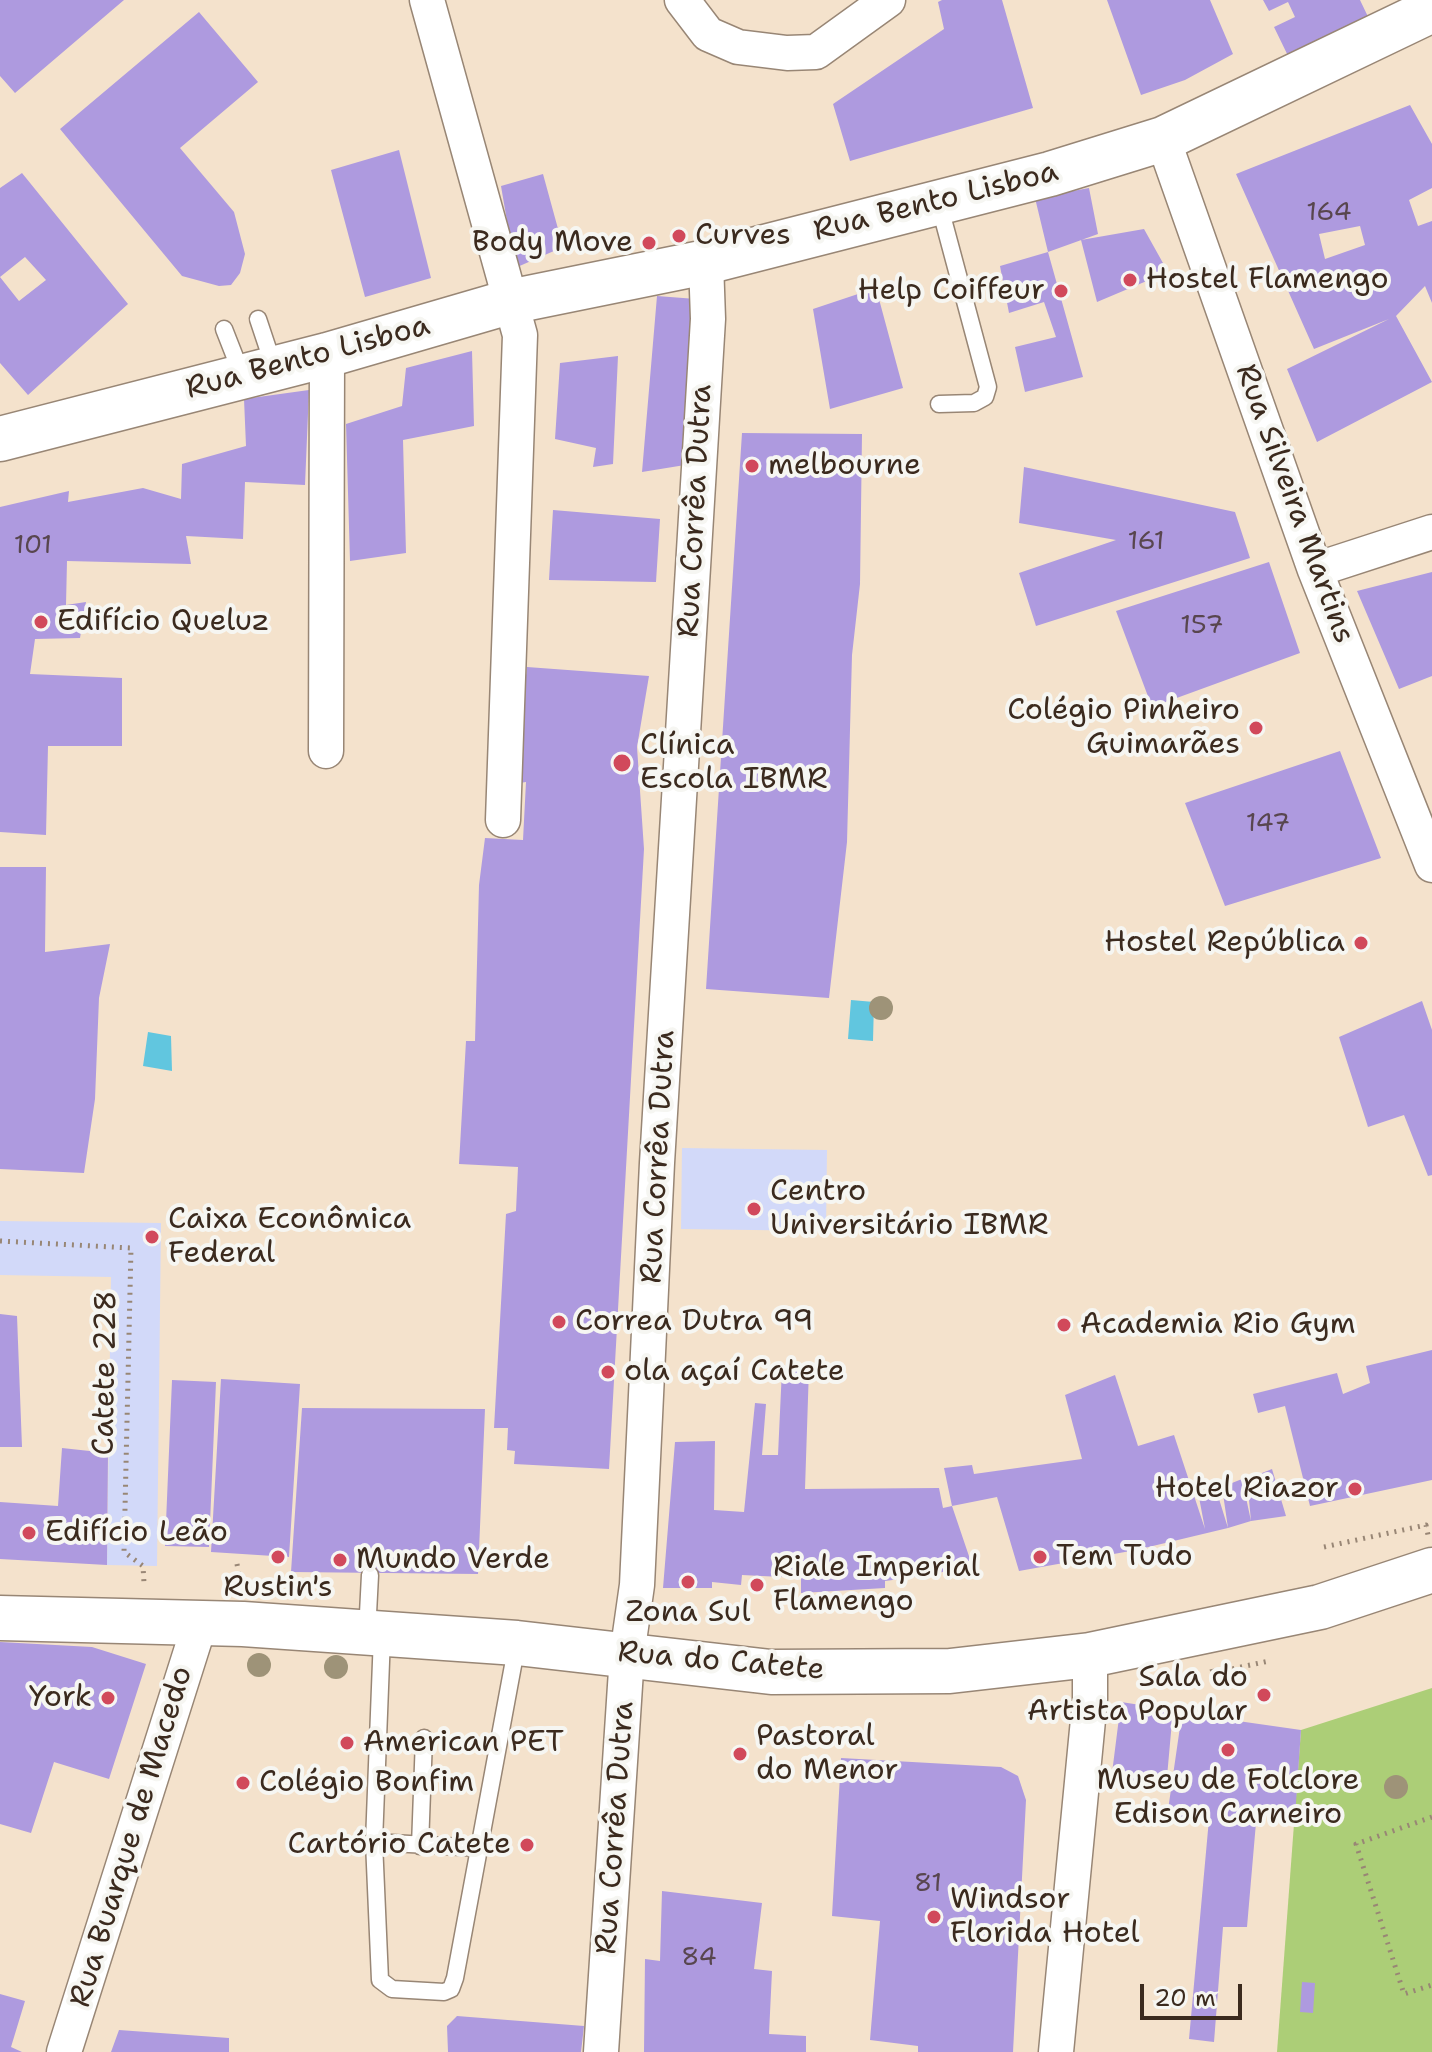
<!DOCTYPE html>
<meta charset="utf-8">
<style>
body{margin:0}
#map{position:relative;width:1432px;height:2052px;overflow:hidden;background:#f4e2cc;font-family:"Shantell Sans",sans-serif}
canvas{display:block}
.scale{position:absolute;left:1140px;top:1984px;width:102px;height:36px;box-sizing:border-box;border:4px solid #3b2a1e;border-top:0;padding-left:10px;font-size:24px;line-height:28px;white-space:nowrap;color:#3b2a1e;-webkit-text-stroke:6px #f6f6f2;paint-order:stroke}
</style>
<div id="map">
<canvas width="1432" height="2052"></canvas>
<div class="scale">20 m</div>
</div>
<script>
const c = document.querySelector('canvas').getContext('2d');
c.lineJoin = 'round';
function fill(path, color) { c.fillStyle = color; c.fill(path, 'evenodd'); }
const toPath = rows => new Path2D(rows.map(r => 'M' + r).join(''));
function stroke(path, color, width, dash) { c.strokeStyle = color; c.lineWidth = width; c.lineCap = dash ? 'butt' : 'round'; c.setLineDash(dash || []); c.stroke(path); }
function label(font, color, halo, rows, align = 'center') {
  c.font = font + ' "Shantell Sans",sans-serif'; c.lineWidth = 8; c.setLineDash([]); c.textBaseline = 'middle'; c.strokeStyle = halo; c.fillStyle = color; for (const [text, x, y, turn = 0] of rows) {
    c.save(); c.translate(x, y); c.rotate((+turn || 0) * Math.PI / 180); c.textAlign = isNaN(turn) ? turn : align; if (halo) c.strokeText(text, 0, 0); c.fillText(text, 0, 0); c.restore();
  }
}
fill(toPath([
 [682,1148,827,1150,826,1231,681,1229],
 [0,1221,161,1223,157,1566,107,1565,111,1277,0,1275]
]), '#d2d9f9');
fill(toPath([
 [1432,1688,1432,2052,1277,2052,1301,1730]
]), '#acce77');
fill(toPath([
 [851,1000,874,1002,873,1041,848,1039],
 [148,1032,171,1036,172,1071,143,1066]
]), '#61c6df');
fill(toPath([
 [0,0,124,0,15,93,0,76],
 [942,0,1002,0,1033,108,850,161,833,104,944,29,938,2],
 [1107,0,1210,0,1233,54,1185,80,1141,95],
 [1263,0,1360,0,1371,23,1291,62,1274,27,1295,17,1288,2,1269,11],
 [199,12,258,82,180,148,234,212,245,254,240,273,231,285,219,286,182,276,60,129],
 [1410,105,1432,144,1432,188,1409,200,1418,226,1432,221,1432,303,1425,286,1396,316,1432,382,1317,442,1287,369,1389,319,1314,349,1236,174],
 [1360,226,1365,245,1325,259,1319,234],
 [399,150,431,278,365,297,331,170],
 [22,173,128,304,28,395,0,363,0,277,19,301,46,280,25,257,0,277,0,188],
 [543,174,563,247,515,268,501,186],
 [1089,188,1098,234,1048,252,1083,377,1025,392,1015,347,1056,337,1044,302,1009,313,1000,266,1048,252,1035,198],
 [1144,229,1168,272,1097,302,1081,240],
 [876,288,903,388,830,409,813,309],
 [657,296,696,299,685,465,642,472],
 [472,351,474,426,403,440,406,553,350,561,346,424,402,406,406,368],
 [618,356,613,464,593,467,596,448,555,439,560,363],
 [309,390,305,485,245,482,243,539,186,536,191,564,67,561,66,605,86,602,80,638,35,639,30,674,122,678,122,746,48,746,46,835,0,832,0,507,69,491,68,502,143,488,181,499,182,464,246,446,244,399],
 [742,433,862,434,860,584,852,655,847,842,829,998,706,989],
 [1024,467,1235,512,1250,558,1036,626,1019,573,1116,540,1019,523],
 [553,510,660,519,656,582,549,580],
 [1269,562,1300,653,1152,707,1116,611],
 [1432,572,1432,676,1399,689,1357,591],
 [527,667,649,676,637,747,644,849,609,1469,514,1464,515,1451,507,1450,508,1428,494,1428,506,1214,516,1211,518,1167,459,1164,466,1041,475,1041,479,885,485,838,523,840,526,782,513,784],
 [1340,751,1381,858,1225,906,1185,803],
 [0,867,46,867,45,952,110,944,99,998,95,1099,84,1173,0,1169],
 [1422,1001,1432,1030,1432,1175,1428,1176,1404,1115,1368,1127,1339,1037],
 [0,1314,17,1316,22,1447,0,1447],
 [1432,1350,1432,1480,1310,1506,1285,1406,1258,1413,1253,1394,1337,1373,1343,1394,1370,1383,1366,1366],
 [809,1368,805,1489,939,1488,943,1508,952,1506,972,1565,930,1575,885,1581,885,1588,801,1593,801,1578,742,1575,741,1585,712,1582,712,1588,663,1588,675,1442,715,1441,714,1510,744,1512,755,1403,766,1404,762,1455,778,1455,782,1369],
 [1115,1375,1138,1446,1174,1435,1205,1529,1198,1492,1215,1486,1228,1528,1222,1487,1242,1479,1251,1521,1228,1528,1136,1550,1019,1571,997,1497,952,1506,944,1468,972,1465,974,1474,1082,1459,1065,1395],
 [221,1379,300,1384,289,1557,211,1552],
 [172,1380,216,1382,209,1547,165,1546],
 [302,1408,485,1409,478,1574,291,1572],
 [62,1448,108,1453,107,1565,0,1559,0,1502,58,1506],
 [1272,1469,1286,1516,1251,1521,1247,1479],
 [0,1642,92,1647,146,1664,109,1779,54,1762,31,1833,0,1824],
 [1121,1702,1173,1710,1166,1788,1111,1781],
 [1182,1713,1301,1730,1295,1817,1257,1811,1247,1927,1223,1927,1214,2042,1189,2039,1209,1819,1167,1817],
 [841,1758,1001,1767,1018,1776,1026,1800,1013,2052,918,2052,918,2046,870,2040,880,1921,832,1916],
 [662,1891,762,1903,754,1969,772,1971,769,2034,806,2036,806,2052,644,2052,645,1959,660,1961],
 [1302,1982,1315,1983,1313,2013,1300,2012],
 [0,1994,25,2001,11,2047,22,2052,0,2052],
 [457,2016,584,2026,581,2052,448,2052,447,2026],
 [119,2030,229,2038,229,2052,111,2052]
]), '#ae9adf');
const service = toPath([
 [939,204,988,387,985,397,974,403,939,404],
 [258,319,274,367],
 [224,329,242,375],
 [367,1633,370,1575],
 [382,1636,374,1842,380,1980,392,1989,444,1992,451,1989,455,1978,517,1644],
 [374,1842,480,1848],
 [420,1846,424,1738]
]);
const minor = toPath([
 [427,0,520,335,503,820],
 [682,0,708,34,738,47,787,53,816,52,888,0],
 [1163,139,1315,570,1432,865],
 [1315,570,1432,532],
 [326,751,327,355],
 [64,2052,200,1623],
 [601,2052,627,1655,637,1585,657,1163,708,319,706,262],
 [1056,2052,1090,1699,1090,1655]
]);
const secondary = toPath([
 [0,439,327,355,509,302,706,262,1050,174,1163,139,1432,10],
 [0,1618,243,1624,517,1643,771,1672,950,1671,1090,1655,1320,1607,1432,1570]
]);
stroke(service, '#988675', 19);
stroke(minor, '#988675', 37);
stroke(secondary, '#988675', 47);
stroke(toPath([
 [0,1241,131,1248,124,1552,143,1566,144,1583],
 [1324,1547,1426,1525,1428,1535],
 [237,1564,241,1587],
 [1212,1669,1213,1673,1269,1661],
 [1432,1817,1356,1844,1404,1994,1432,1985]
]), '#988675', 5, [2, 6]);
stroke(service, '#fff', 16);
stroke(minor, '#fff', 34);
stroke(secondary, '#fff', 44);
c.fillStyle = '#9e9378';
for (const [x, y] of [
 [881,1008],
 [259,1665],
 [336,1667],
 [1396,1787]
]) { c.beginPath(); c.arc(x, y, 12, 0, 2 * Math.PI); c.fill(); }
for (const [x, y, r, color] of [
 [679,236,8,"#d1495b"],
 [649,243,8,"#d1495b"],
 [1130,280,8,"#d1495b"],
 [1061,291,8,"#d1495b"],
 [752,466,8,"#d1495b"],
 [41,622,8,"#d1495b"],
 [1256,728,8,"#d1495b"],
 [622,763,10,"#d1495b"],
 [1361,943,8,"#d1495b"],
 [754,1209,8,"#d1495b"],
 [152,1237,8,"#d1495b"],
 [559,1322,8,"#d1495b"],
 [1064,1325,8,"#d1495b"],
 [608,1372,8,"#d1495b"],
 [1355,1489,8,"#d1495b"],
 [29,1533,8,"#d1495b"],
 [278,1557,8,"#d1495b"],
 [1040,1557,8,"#d1495b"],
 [340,1560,8,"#d1495b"],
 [688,1582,8,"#d1495b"],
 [757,1585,8,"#d1495b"],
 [1264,1695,8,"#d1495b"],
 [108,1698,8,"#d1495b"],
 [347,1743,8,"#d1495b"],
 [1228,1750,8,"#d1495b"],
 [740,1754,8,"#d1495b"],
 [243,1783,8,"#d1495b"],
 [527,1845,8,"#d1495b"],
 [934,1917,8,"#d1495b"]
]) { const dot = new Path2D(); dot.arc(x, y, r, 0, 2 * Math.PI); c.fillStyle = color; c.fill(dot); stroke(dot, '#f6f6f2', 3); }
label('26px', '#58464e', null, [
 ["164",1329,213],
 ["161",1146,542],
 ["101",33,546],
 ["157",1202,626],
 ["147",1268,824],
 ["81",928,1884],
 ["84",699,1958]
]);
label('30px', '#3b2a1e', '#f6f6f2', [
 ["Rua Bento Lisboa",936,202,-14],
 ["Rua Bento Lisboa",308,358,-15],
 ["Rua Silveira Martins",1294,504,70],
 ["Rua Corrêa Dutra",696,511,-87],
 ["Rua Corrêa Dutra",659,1157,-87],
 ["Catete 228",106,1373,-89],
 ["Rua do Catete",721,1662,5],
 ["Rua Corrêa Dutra",616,1828,-86],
 ["Rua Buarque de Macedo",132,1837,-73]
]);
label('30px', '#3b2a1e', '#f6f6f2', [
 ["Curves",695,236],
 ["Body Move",633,243,"right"],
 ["Hostel Flamengo",1146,280],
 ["Help Coiffeur",1045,291,"right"],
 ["melbourne",768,466],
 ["Edifício Queluz",57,622],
 ["Colégio Pinheiro",1240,711,"right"],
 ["Guimarães",1240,745,"right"],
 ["Clínica",640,746],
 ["Escola IBMR",640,780],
 ["Hostel República",1345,943,"right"],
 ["Centro",770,1192],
 ["Universitário IBMR",770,1226],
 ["Caixa Econômica",168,1220],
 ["Federal",168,1254],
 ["Correa Dutra 99",575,1322],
 ["Academia Rio Gym",1080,1325],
 ["ola açaí Catete",624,1372],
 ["Hotel Riazor",1339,1489,"right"],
 ["Edifício Leão",45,1533],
 ["Tem Tudo",1056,1557],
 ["Mundo Verde",356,1560],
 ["Riale Imperial",773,1568],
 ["Flamengo",773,1602],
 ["Rustin's",278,1588,"center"],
 ["Zona Sul",688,1613,"center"],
 ["Sala do",1248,1678,"right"],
 ["Artista Popular",1248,1712,"right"],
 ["York",92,1698,"right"],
 ["Pastoral",756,1737],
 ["do Menor",756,1771],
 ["American PET",363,1743],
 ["Museu de Folclore",1228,1781,"center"],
 ["Edison Carneiro",1228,1815,"center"],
 ["Colégio Bonfim",259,1783],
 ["Cartório Catete",511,1845,"right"],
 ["Windsor",950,1900],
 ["Florida Hotel",950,1934]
], 'left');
</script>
